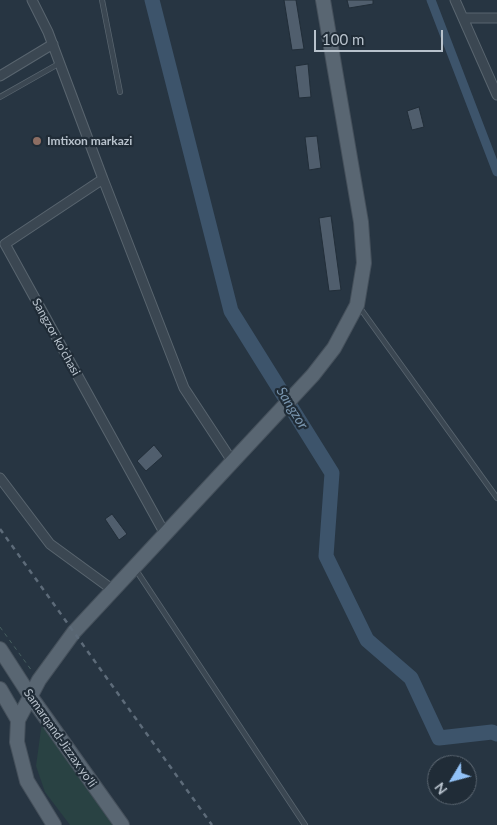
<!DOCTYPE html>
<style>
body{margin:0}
#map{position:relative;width:497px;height:825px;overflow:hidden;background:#273542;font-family:Lato,sans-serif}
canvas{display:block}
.north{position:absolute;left:427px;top:755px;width:50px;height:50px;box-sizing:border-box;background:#202c37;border:1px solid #5d6873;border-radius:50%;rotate:233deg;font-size:14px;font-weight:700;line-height:20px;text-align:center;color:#b8c2cc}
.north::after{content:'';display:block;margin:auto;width:18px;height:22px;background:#92c2f7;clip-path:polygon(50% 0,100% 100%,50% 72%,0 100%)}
.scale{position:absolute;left:314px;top:30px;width:129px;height:22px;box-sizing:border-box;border:2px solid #b8c2cc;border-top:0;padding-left:6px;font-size:15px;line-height:18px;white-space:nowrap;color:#b8c2cc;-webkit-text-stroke:4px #202c37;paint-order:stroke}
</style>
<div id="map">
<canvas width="497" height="825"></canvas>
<div class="north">N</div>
<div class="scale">100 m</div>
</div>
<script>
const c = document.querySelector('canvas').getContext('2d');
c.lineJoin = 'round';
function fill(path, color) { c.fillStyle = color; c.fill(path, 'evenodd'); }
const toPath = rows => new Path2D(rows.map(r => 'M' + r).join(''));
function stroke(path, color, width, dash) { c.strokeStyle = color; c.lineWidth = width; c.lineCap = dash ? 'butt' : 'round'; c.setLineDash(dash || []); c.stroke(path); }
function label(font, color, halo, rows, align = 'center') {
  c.font = font + ' Lato,sans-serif'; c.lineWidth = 4.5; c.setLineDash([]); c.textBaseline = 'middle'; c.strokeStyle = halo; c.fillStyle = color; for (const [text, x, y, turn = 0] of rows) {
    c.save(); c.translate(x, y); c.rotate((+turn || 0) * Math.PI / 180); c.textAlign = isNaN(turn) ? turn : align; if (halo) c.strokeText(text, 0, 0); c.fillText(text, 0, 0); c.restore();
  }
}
fill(toPath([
 [42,722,115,825,70,825,45,792,36,766]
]), '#294243');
stroke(toPath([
 [431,0,497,172]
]), '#3d546b', 9);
stroke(toPath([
 [152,0,231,311,332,473,326,556,367,640,411,678,439,738,492,732,497,734]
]), '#3d546b', 15);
const building = toPath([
 [284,0,296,0,304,49,292,50,284,0],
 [347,0,373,0,373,4,349,8,347,0],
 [308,64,311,97,299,98,295,66,308,64],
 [419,107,424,127,412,130,407,111,419,107],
 [317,136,321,168,309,170,305,137,317,136],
 [331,216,341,290,329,291,319,218,331,216],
 [154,445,163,456,146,471,137,461,154,445],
 [112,514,127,534,119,540,105,519,112,514]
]);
fill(building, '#505e6d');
stroke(building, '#222e39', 1);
const lane = toPath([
 [102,0,120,92],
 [0,97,60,63],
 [360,308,497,498],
 [136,570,305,825]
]);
const street = toPath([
 [32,0,48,32,103,179,5,244,165,534],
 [455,0,497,95],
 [463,18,497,18],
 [0,76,53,44],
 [103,179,184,388,232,461],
 [0,478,50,544,113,590]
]);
const primary = toPath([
 [0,649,31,697,122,825],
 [0,689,18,720],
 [54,825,27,781,17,742,18,720,39,680,74,632,313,375,334,348,357,305,364,263,361,222,323,0]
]);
stroke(lane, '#59656f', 6);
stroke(street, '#59656f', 11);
stroke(primary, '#45505b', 16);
stroke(toPath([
 [0,627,32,671]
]), '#475f60', 1, [4, 4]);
stroke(lane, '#3b4752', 4.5);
stroke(street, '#3b4752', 9);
stroke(primary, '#596672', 14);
stroke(toPath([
 [0,529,212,825]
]), '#5d6b79', 2.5, [5, 5]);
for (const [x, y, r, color] of [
 [37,141,5,"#8d6e63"]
]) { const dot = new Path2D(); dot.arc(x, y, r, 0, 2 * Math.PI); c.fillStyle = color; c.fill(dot); stroke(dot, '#202c37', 2); }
label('bold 12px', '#b8c2cc', '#202c37', [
 ["Imtixon markazi",47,141]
], 'left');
label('12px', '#b8c2cc', '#202c37', [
 ["Sangzor ko'chasi",56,337,61],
 ["Samarqand-Jizzax yo'li",60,738,55]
]);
label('italic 14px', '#7995ae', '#202c37', [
 ["Sangzor",292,408,58]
]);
</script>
